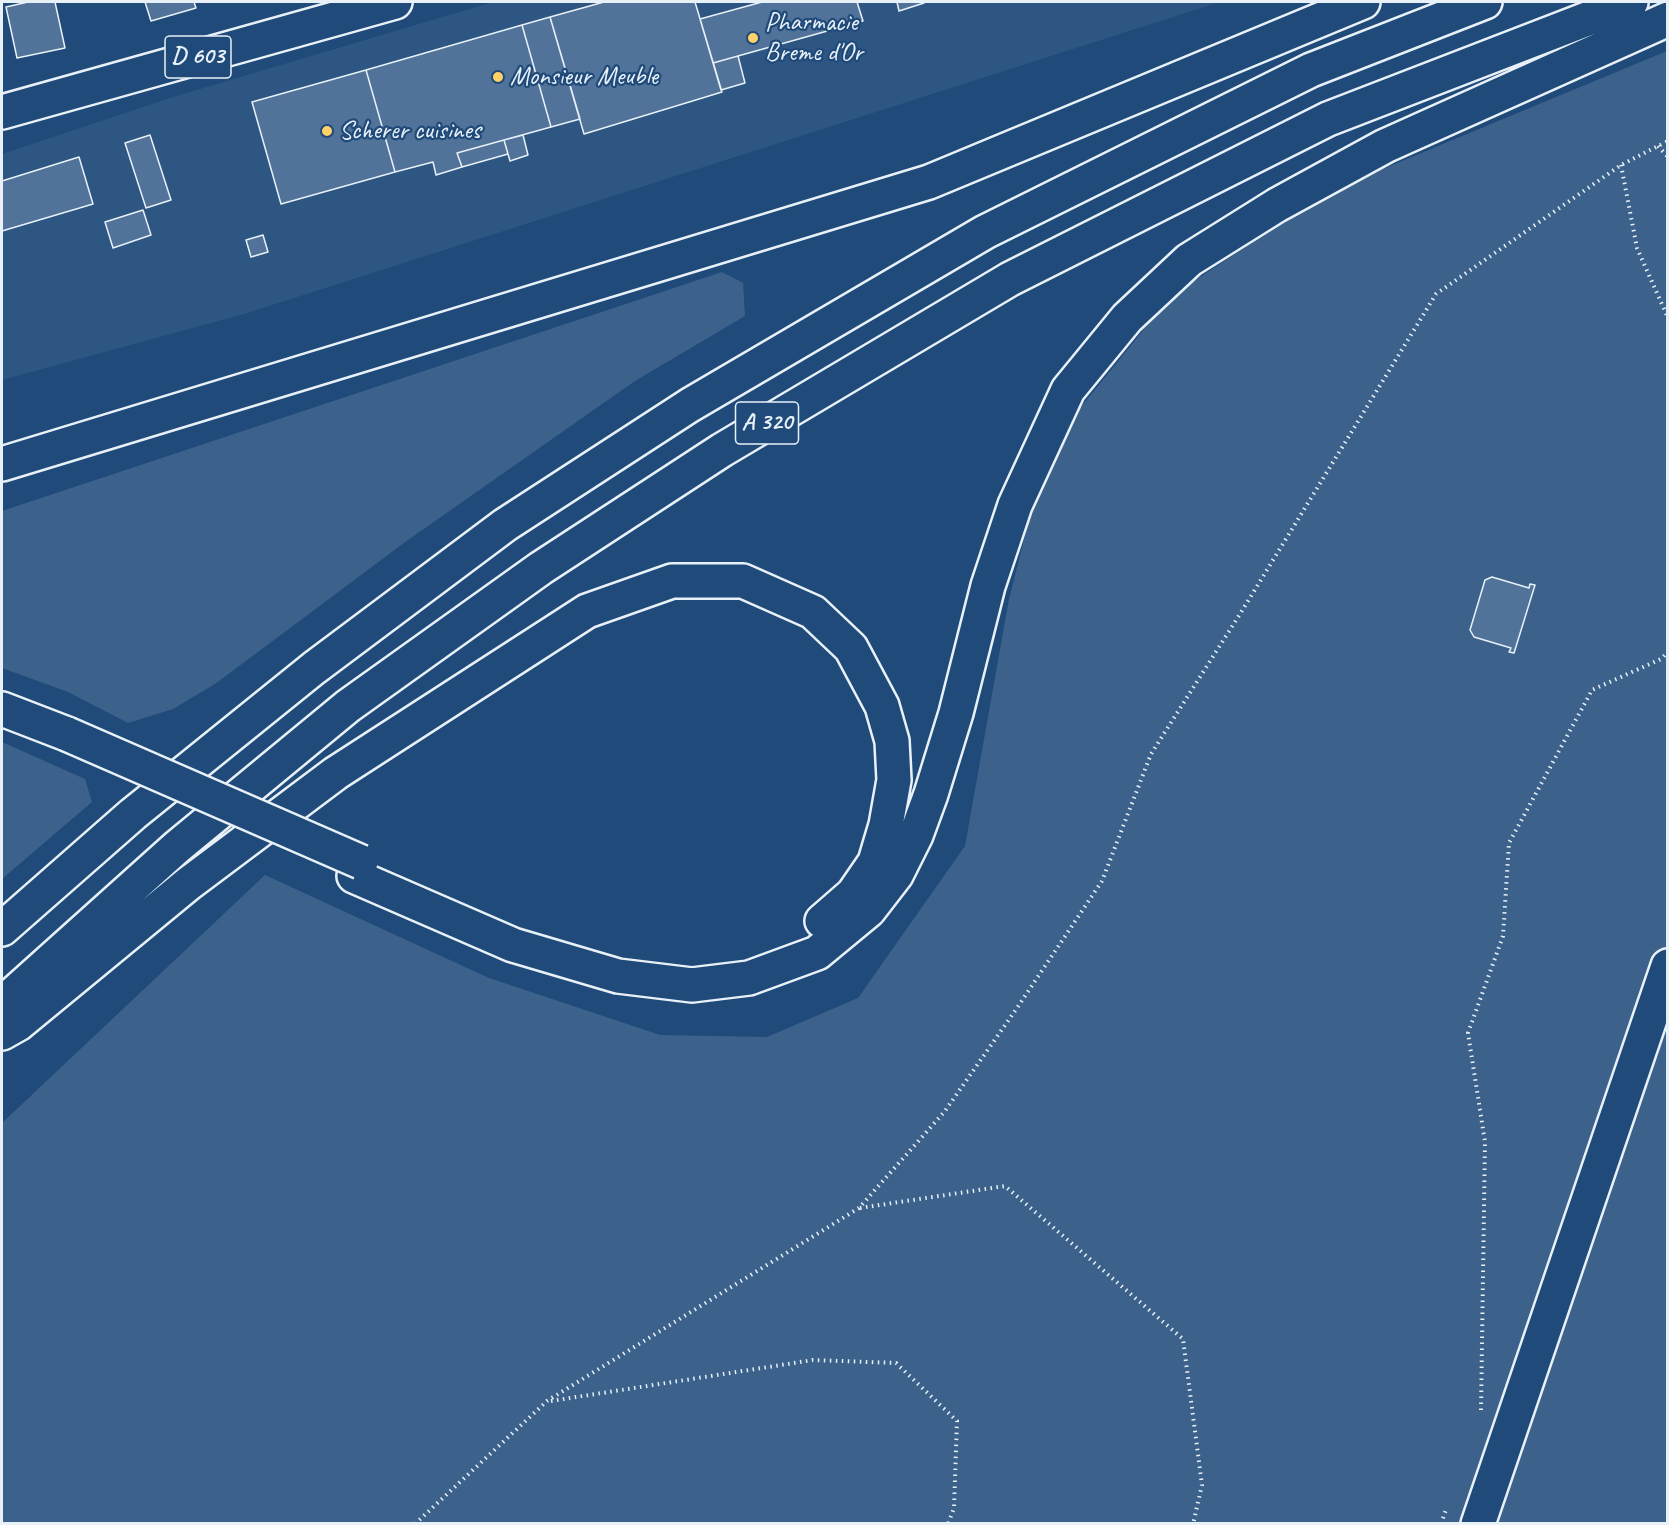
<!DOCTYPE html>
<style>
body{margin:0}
#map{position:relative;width:1669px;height:1525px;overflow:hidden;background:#1f4a7a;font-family:Caveat,sans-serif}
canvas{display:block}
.frame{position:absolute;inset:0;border:3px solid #e8f1f8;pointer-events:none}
</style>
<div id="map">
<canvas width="1669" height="1525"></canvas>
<div class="frame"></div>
</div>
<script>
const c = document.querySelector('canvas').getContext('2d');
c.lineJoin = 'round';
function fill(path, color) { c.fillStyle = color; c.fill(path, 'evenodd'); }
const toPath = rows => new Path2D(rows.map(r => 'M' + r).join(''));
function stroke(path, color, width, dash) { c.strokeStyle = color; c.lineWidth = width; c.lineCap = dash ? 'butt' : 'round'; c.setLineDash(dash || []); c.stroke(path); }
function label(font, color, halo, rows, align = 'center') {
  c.font = font + ' Caveat,sans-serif'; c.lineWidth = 4.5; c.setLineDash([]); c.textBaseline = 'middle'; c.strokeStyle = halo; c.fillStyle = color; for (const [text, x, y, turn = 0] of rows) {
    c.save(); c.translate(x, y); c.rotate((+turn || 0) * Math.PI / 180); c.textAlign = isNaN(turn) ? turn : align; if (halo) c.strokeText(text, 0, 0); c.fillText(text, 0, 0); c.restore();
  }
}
fill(toPath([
 [493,2,1220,2,244,314,2,380,2,154,173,97]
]), '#2e5683');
fill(toPath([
 [1667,51,1667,1523,2,1524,2,1123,265,875,489,978,660,1035,767,1037,858,998,965,846,1009,599,1047,449,1170,297,1332,190],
 [722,272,743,283,745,316,635,381,408,540,215,684,173,709,128,723,68,692,2,668,2,511],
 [2,742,85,779,92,802,2,879]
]), '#3c628c');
const building = toPath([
 [28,2,55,2,65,48,17,58,6,7,28,2],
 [145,2,194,2,196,8,151,21,145,2],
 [604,2,695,2,722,92,584,134,550,17,604,2],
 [762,2,857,2,863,21,713,63,700,19,762,2],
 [897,2,924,2,924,3,899,11,897,2],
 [550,17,580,119,551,127,522,25,550,17],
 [522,25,551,127,457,153,462,167,436,175,433,162,395,172,366,70,522,25],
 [738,56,745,83,721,90,713,63,738,56],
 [366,70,395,172,281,204,252,102,366,70],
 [150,135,171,200,146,208,125,143,150,135],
 [523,135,528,155,510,161,504,140,523,135],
 [504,140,508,154,462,167,457,153,504,140],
 [79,157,93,204,2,231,2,181,79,157],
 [143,210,151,235,113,248,105,222,143,210],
 [263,235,268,252,251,257,246,240,263,235],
 [1492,577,1529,588,1530,584,1535,585,1514,653,1509,652,1511,648,1474,637,1470,630,1485,580,1492,577]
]);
fill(building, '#517399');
stroke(building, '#e8f1f8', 1.5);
const major = toPath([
 [2,112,395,2],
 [1478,1524,1668,966]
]);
const highway = toPath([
 [2,464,929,182,1363,2],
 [2,709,67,734],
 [354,876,513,945,618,976,692,985,749,978,817,953,869,910,896,875,916,835,931,794,956,713,988,586,1015,505,1068,390,1127,318,1189,260,1277,205,1385,146,1668,19],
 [2,929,133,814,314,668,505,525,690,405,985,232,1311,70,1485,2],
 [2,1004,177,847,348,706,541,568,722,450,1010,279,1328,119,1631,2],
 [2,1033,18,1024,188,884,336,773,587,611,672,581,743,581,813,612,851,648,882,706,892,741,894,780,886,825,875,862,853,894,822,921]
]);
stroke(major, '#e8f1f8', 38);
stroke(highway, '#e8f1f8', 38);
stroke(toPath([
 [1658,146,1668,157],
 [1621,165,1637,248,1668,318],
 [860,1208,1005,1186,1183,1339,1202,1485,1193,1524],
 [551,1401,813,1360,896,1363,957,1421,954,1508,948,1524],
 [1481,1410,1485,1142,1468,1033,1503,936,1509,843,1592,690,1661,659,1668,652],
 [415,1524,547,1401,859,1208,945,1111,1017,1008,1102,881,1151,754,1240,614,1436,294,1621,165,1668,141],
 [1441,1524,1447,1507]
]), '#e8f1f8', 4, [1.5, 4.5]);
stroke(major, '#1f4a7a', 33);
stroke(highway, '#1f4a7a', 33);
const highwayBridge = toPath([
 [67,734,361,862]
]);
stroke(highwayBridge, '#e8f1f8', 38, []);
stroke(highwayBridge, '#1f4a7a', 33);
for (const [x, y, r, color] of [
 [753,38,6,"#ffd166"],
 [498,77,6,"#ffd166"],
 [327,131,6,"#ffd166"]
]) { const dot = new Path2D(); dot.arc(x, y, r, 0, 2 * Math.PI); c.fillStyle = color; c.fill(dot); stroke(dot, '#1f4a7a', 2); }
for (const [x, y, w] of [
 [198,57,66],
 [767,423,63]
]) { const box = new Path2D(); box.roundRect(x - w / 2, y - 21, w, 42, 4.5); c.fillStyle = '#1f4a7a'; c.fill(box); stroke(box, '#e8f1f8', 1.5); }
label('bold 24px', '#e8f1f8', null, [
 ["D 603",198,57],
 ["A 320",767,423]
]);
label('26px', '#e8f1f8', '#1f4a7a', [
 ["Pharmacie",765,23],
 ["Breme d'Or",765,53],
 ["Monsieur Meuble",510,77],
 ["Scherer cuisines",339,131]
], 'left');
</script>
